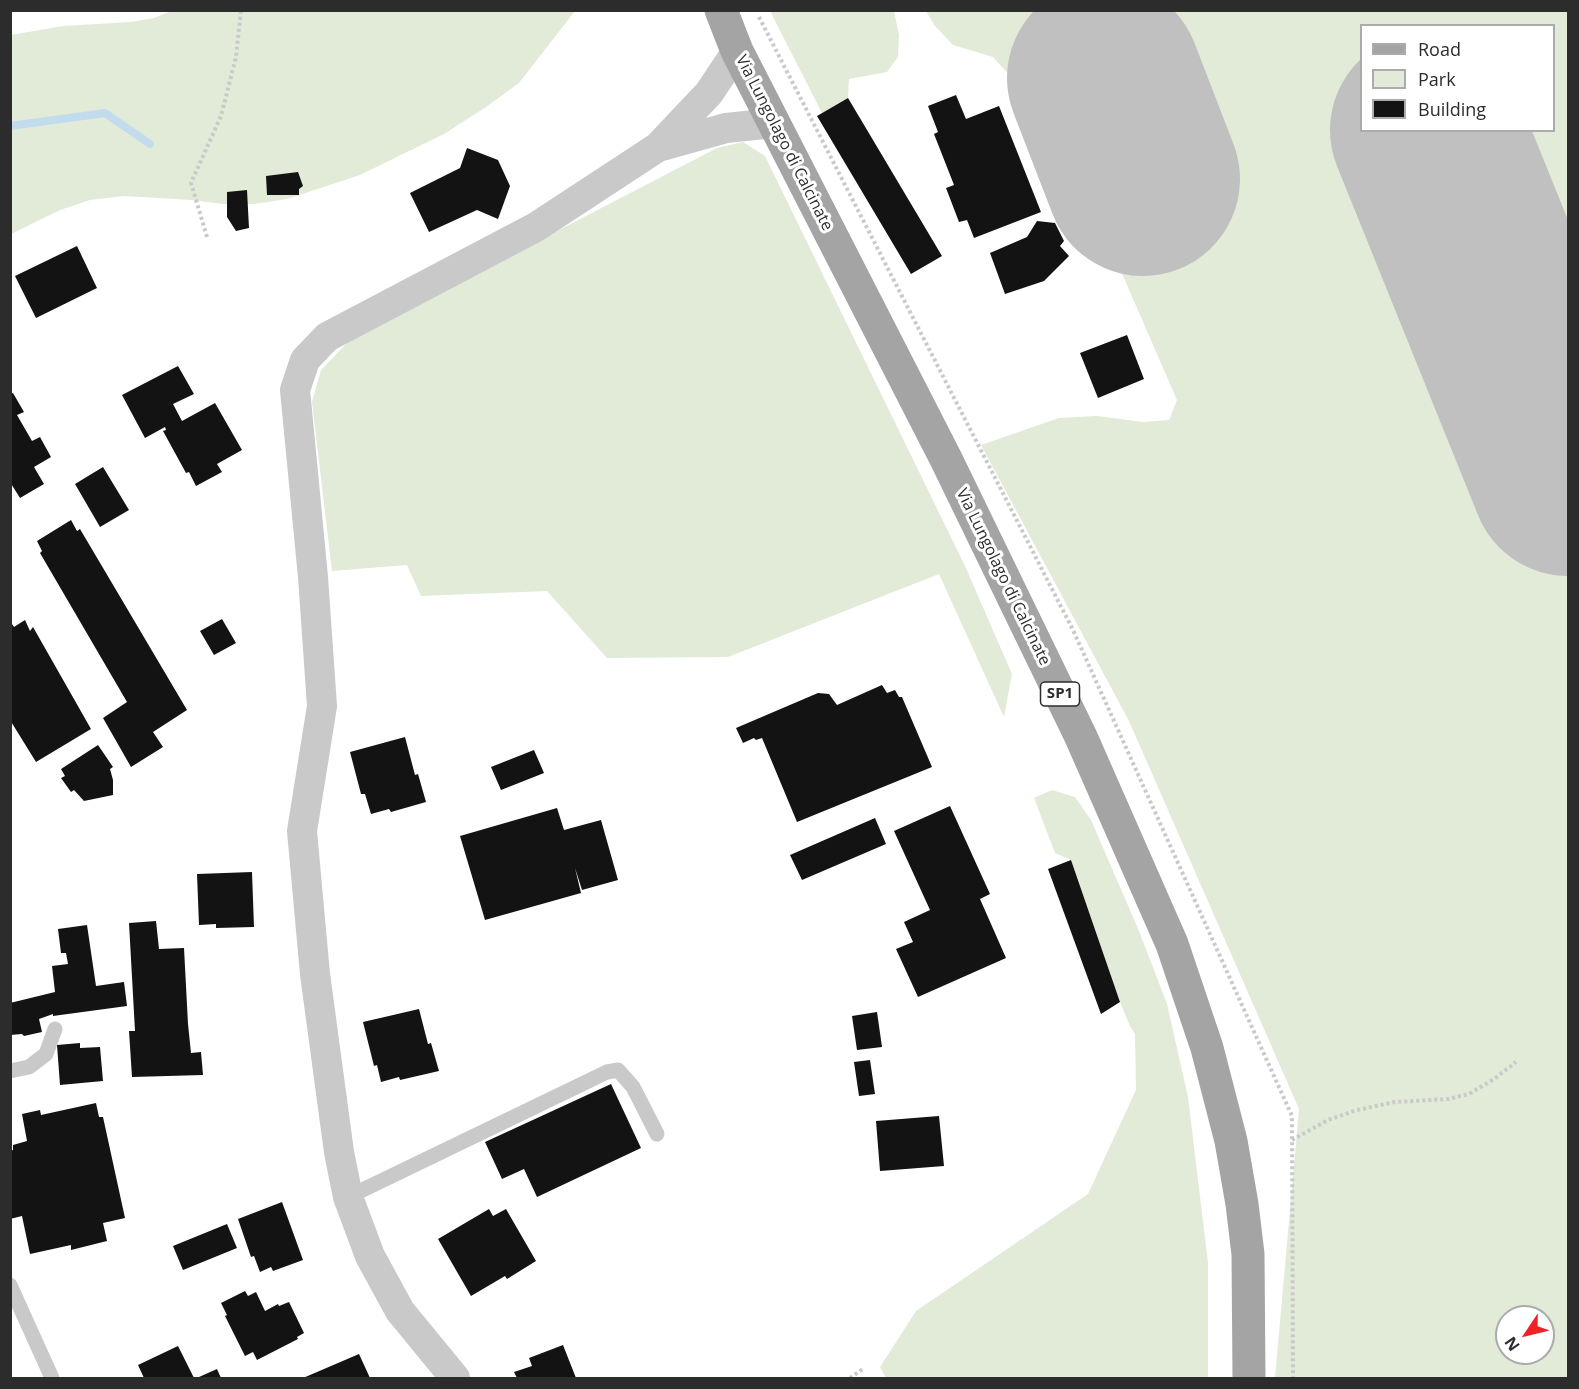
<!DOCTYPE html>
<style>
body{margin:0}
#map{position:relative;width:1579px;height:1389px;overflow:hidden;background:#fff;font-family:"Open Sans",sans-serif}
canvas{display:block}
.frame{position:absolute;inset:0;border:12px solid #2c2c2c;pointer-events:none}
.legend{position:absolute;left:1360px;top:24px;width:195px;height:108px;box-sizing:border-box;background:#fff;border:2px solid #ababab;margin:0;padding:8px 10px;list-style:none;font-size:18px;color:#2c2c2c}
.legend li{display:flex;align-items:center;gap:12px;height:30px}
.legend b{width:30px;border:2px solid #ababab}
.north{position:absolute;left:1495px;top:1305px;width:60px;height:60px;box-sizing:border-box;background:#fff;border:2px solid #ababab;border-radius:50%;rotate:235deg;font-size:16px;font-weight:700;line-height:24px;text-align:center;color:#2c2c2c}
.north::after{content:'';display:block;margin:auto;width:21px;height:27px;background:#f02129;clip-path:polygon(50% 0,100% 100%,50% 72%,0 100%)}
</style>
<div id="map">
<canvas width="1579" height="1389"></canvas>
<div class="frame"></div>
<ul class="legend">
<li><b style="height:8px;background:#a4a4a4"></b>Road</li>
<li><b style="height:16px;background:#e1ebd8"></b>Park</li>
<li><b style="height:16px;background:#131313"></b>Building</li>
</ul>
<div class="north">N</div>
</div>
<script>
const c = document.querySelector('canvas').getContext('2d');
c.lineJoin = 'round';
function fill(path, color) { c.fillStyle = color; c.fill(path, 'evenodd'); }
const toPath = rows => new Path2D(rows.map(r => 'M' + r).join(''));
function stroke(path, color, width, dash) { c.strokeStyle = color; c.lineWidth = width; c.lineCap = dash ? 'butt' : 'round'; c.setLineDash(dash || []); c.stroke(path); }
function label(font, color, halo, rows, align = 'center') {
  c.font = font + ' "Open Sans",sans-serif'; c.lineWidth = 6; c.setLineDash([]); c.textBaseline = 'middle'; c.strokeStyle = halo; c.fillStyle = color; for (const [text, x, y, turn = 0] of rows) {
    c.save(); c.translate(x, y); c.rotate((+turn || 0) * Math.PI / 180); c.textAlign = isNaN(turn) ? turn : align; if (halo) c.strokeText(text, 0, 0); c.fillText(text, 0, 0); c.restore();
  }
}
fill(toPath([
 [174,10,575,11,519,83,486,107,444,134,360,175,287,199,254,204,222,204,192,200,124,196,90,200,60,210,11,234,11,35,63,26,131,22,154,18],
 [775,10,894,11,899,35,898,57,887,72,849,79,848,98,822,113,771,13],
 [926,11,1568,11,1568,1378,1275,1378,1299,1109,1129,721,981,445,1059,418,1097,416,1143,422,1169,420,1177,400,1117,262,1110,232,1078,245,1051,175,1064,163,1118,145,1138,192,1155,186,1108,65,1090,72,1110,121,1042,149,1013,79,993,57,953,45,935,26],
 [1362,26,1554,26,1554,130,1362,130],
 [1507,1317,1543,1317,1543,1353,1507,1353],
 [743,142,765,156,965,566,1012,674,1004,717,939,574,728,657,607,658,547,591,421,596,407,565,332,571,312,402,321,370,353,337,717,148],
 [1052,790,1075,797,1091,820,1139,931,1167,1004,1188,1097,1208,1263,1208,1378,886,1378,880,1367,916,1311,1088,1194,1136,1090,1135,1034,1130,1026,1120,1002,1071,860,1055,853,1034,798]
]), '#e1ebd8');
stroke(toPath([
 [10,126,105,113,150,144]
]), '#c2dbed', 8);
stroke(toPath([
 [1104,78,1143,179],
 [1427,130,1568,479]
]), '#c0c0c0', 194);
fill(toPath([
 [956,95,966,119,999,106,1041,212,974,238,967,220,959,222,946,188,954,185,934,134,938,132,928,106],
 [848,98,942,256,911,274,817,116],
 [467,148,498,160,510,186,498,219,477,210,429,232,410,193,460,168],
 [298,172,303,186,299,189,299,195,267,195,266,176],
 [247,190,249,228,236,231,227,217,227,192],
 [1037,221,1055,223,1064,241,1060,246,1069,256,1044,281,1005,294,990,253,1027,237],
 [77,246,97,288,36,318,15,276],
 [1127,335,1144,379,1098,398,1080,353],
 [178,366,194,394,173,404,182,421,215,403,242,450,217,464,222,472,196,486,189,472,186,473,163,431,166,430,165,427,145,438,122,395],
 [13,393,24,412,17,415,32,441,40,437,51,457,34,467,44,484,20,498,10,482,10,394],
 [103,467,129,510,100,527,75,484],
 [71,520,77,531,80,529,187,710,153,732,163,747,131,767,103,718,127,702,40,553,42,551,37,541],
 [222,619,236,643,214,655,200,631],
 [25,620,30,631,33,627,91,729,36,762,10,720,10,621,14,627],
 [882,685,887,693,895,690,899,697,902,697,932,767,797,822,762,738,756,740,754,738,743,743,736,728,818,693,829,694,837,705],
 [405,737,415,775,418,774,426,802,391,812,389,809,371,814,365,794,361,794,350,752],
 [98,745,113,767,110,769,113,780,113,795,84,801,74,790,71,792,61,778,65,776,61,769],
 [534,750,544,773,501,790,491,767],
 [950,806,990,894,980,899,1006,958,918,997,896,949,913,942,904,922,930,910,894,831],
 [557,808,564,830,601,820,618,880,582,890,575,868,581,893,485,920,460,836],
 [875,818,886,844,802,880,790,855],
 [1071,860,1120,1002,1101,1014,1048,869],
 [252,872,254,927,216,928,216,924,199,925,197,874],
 [156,921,159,949,184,948,188,1024,191,1053,201,1052,203,1075,132,1077,129,1031,135,1031,129,923],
 [87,925,96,986,124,982,127,1006,53,1016,53,1014,39,1019,42,1032,24,1036,22,1034,10,1035,10,1003,55,992,52,966,68,964,66,953,61,953,58,929],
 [419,1009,428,1044,431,1043,439,1071,400,1080,399,1077,381,1082,377,1065,374,1066,363,1022],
 [877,1012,882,1047,857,1050,852,1016],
 [80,1043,80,1048,100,1047,103,1081,60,1085,57,1045],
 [870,1060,875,1094,859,1096,854,1062],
 [611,1084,641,1148,537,1197,524,1169,502,1179,485,1142],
 [96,1103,99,1117,103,1117,125,1218,103,1223,107,1241,71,1250,71,1245,30,1254,22,1216,10,1219,10,1151,13,1150,13,1145,27,1141,22,1114,40,1110,41,1115],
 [939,1116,944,1166,880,1171,876,1121],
 [282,1202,303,1260,273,1271,271,1267,260,1272,254,1256,251,1257,238,1219],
 [489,1209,493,1216,506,1209,536,1261,507,1279,505,1276,471,1296,438,1239],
 [227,1224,237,1248,183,1270,173,1246],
 [245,1291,248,1296,256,1292,265,1311,278,1304,279,1306,289,1302,304,1333,297,1337,298,1339,257,1360,253,1352,245,1356,225,1316,227,1315,221,1303],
 [563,1345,576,1378,517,1378,514,1372,532,1366,529,1358],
 [178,1346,194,1378,144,1378,138,1365],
 [359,1354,370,1378,303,1378],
 [217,1369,221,1378,200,1378,199,1377]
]), '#131313');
stroke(toPath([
 [759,17,1073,630,1292,1116,1293,1378],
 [207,237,191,183,221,116,236,57,241,10],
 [1292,1140,1328,1120,1357,1110,1395,1102,1448,1099,1469,1094,1494,1079,1516,1062],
 [850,1378,864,1368]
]), '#c9c9c9', 4, [3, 3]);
stroke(toPath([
 [10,1071,29,1067,46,1054,55,1029],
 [348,1197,607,1072,618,1070,633,1087,657,1134],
 [10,1285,52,1378]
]), '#c9c9c9', 15);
stroke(toPath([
 [658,147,726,128,774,123],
 [455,1378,400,1311,370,1256,348,1197,339,1152,315,974,302,831,322,706,313,577,295,390,305,360,327,337,536,227,658,147,709,93,737,51]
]), '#c9c9c9', 30);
stroke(toPath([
 [721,10,737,51,946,459,1081,737,1172,944,1207,1048,1231,1141,1242,1204,1248,1254,1249,1378]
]), '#a4a4a4', 33);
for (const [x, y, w] of [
 [1060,694,39]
]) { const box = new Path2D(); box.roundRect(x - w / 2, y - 12, w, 24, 4.5); c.fillStyle = '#fff'; c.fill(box); stroke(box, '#2c2c2c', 1.5); }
label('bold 15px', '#2c2c2c', null, [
 ["SP1",1060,694]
]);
label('16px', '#2c2c2c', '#fff', [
 ["Via Lungolago di Calcinate",784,143,63],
 ["Via Lungolago di Calcinate",1003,577,64]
]);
</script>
